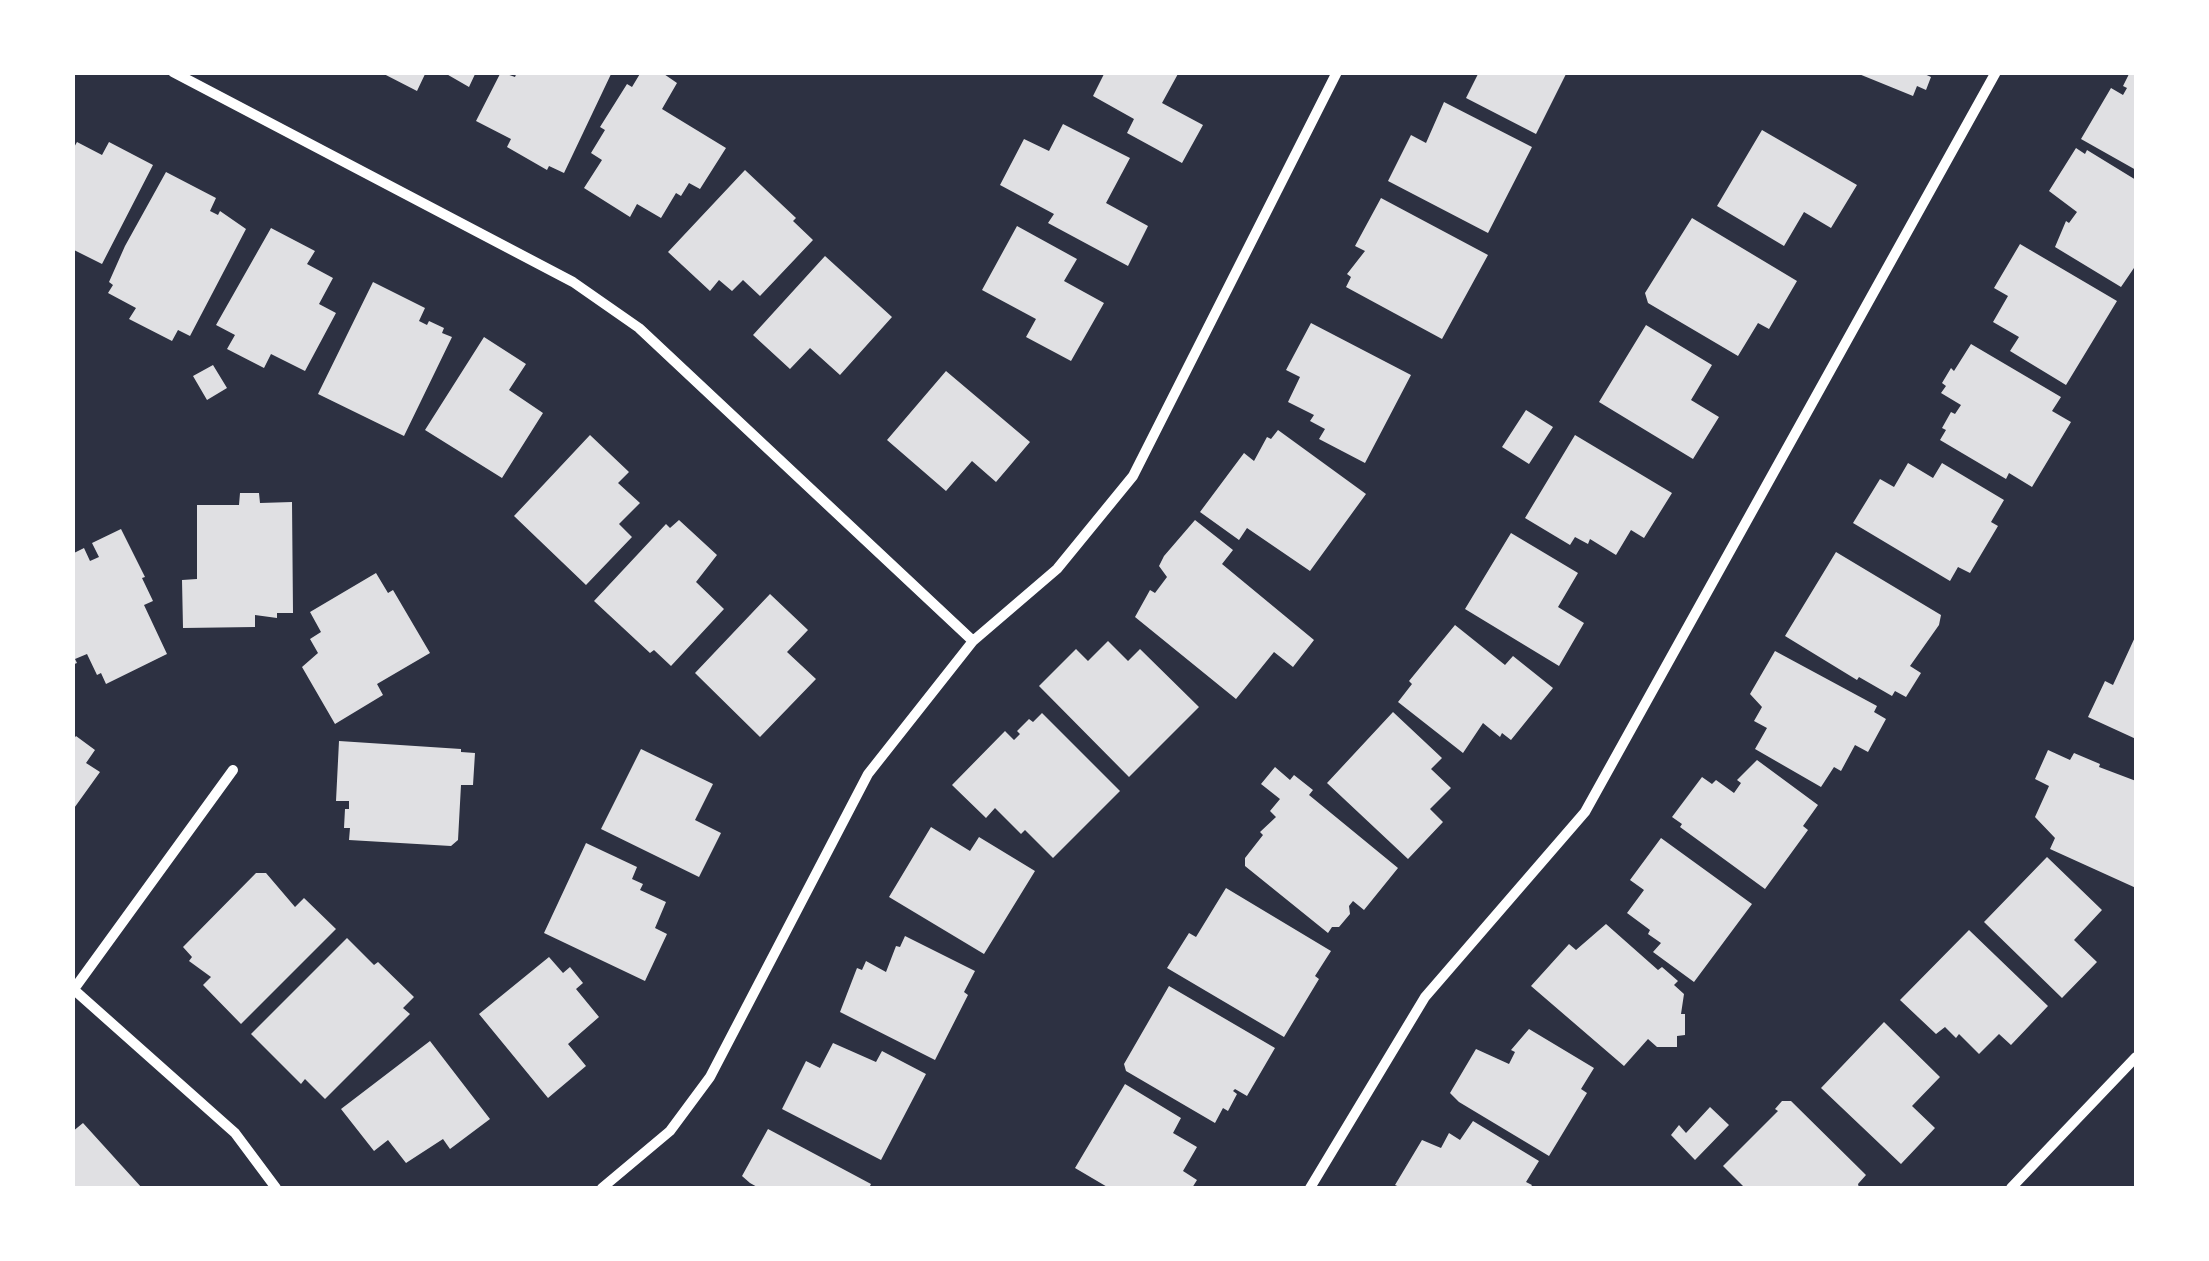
<!DOCTYPE html>
<style>
body{margin:0}
#map{position:relative;width:2209px;height:1261px;overflow:hidden;background:#2d3142;font-family:Commissioner,sans-serif}
canvas{display:block}
.frame{position:absolute;inset:0;border:75px solid #fff;pointer-events:none}
</style>
<div id="map">
<canvas width="2209" height="1261"></canvas>
<div class="frame"></div>
</div>
<script>
const c = document.querySelector('canvas').getContext('2d');
c.lineJoin = 'round';
function fill(path, color) { c.fillStyle = color; c.fill(path, 'evenodd'); }
const toPath = rows => new Path2D(rows.map(r => 'M' + r).join(''));
function stroke(path, color, width, dash) { c.strokeStyle = color; c.lineWidth = width; c.lineCap = dash ? 'butt' : 'round'; c.setLineDash(dash || []); c.stroke(path); }
fill(toPath([
 [380,72,426,72,417,91],
 [443,72,476,72,469,87],
 [501,72,515,77,517,72,612,72,564,173,549,166,547,170,507,147,511,139,476,121],
 [641,72,661,72,677,83,662,109,726,148,700,189,689,183,681,196,676,193,661,218,637,204,630,217,584,188,602,160,591,153,605,130,600,127,627,84,632,87],
 [1105,72,1179,72,1162,103,1203,125,1182,163,1127,133,1134,119,1093,96],
 [1479,72,1567,72,1536,134,1466,98],
 [1854,72,1920,72,1931,77,1926,90,1917,86,1913,96],
 [2130,72,2136,73,2136,170,2081,139,2111,88,2123,95,2127,88,2123,86],
 [1444,102,1532,147,1488,233,1388,181,1411,135,1426,143],
 [1063,124,1130,158,1106,203,1148,226,1128,266,1048,223,1054,214,1000,185,1024,139,1049,151],
 [1762,130,1857,185,1831,228,1804,212,1784,246,1717,206],
 [77,142,102,155,109,142,153,165,102,264,72,249,72,151],
 [2076,148,2085,154,2087,150,2136,180,2136,265,2121,287,2055,247,2066,221,2069,223,2077,212,2049,191],
 [745,170,796,218,793,221,813,240,760,296,743,280,732,291,719,280,710,291,668,252],
 [166,172,216,198,210,211,218,215,220,211,246,229,190,336,178,330,172,341,129,319,136,308,108,293,113,285,109,282,125,246],
 [1381,198,1488,255,1442,339,1346,287,1351,277,1347,274,1365,251,1355,246],
 [1692,218,1797,281,1769,329,1758,323,1738,356,1648,303,1645,293],
 [1017,226,1077,259,1064,281,1104,303,1071,361,1026,337,1036,319,982,290],
 [271,228,315,251,307,264,333,278,319,304,336,313,305,371,271,354,264,368,227,349,235,335,216,325],
 [2020,244,2117,301,2066,385,2010,351,2019,337,1993,322,2008,296,1994,288],
 [825,256,892,317,840,375,810,348,790,369,753,335],
 [373,282,425,308,419,321,427,325,429,321,444,328,442,333,452,337,404,436,318,394],
 [1311,323,1411,375,1365,463,1319,439,1325,429,1310,421,1314,415,1288,402,1300,377,1286,370],
 [1646,325,1712,365,1691,400,1719,417,1693,459,1599,402],
 [484,337,526,364,509,390,543,413,502,478,425,430],
 [1971,344,2061,397,2052,411,2071,422,2032,487,2009,473,2006,479,1940,440,1946,430,1942,428,1951,412,1955,414,1961,405,1941,393,1946,386,1942,383,1951,368,1954,371],
 [213,365,227,388,207,400,193,376],
 [946,371,1030,442,996,482,972,461,946,491,887,440],
 [1526,410,1553,427,1529,464,1502,447],
 [1278,430,1366,494,1310,571,1247,528,1239,540,1200,512,1244,453,1254,461,1267,437,1271,439],
 [590,435,629,472,618,483,640,503,619,524,632,537,586,585,514,516],
 [1575,435,1672,493,1644,538,1631,530,1616,555,1590,539,1588,544,1575,537,1570,545,1525,518],
 [1908,463,1933,478,1942,463,2004,500,1991,522,1998,526,1970,573,1958,567,1950,581,1853,523,1880,479,1894,487],
 [240,493,259,493,260,503,292,502,293,613,277,613,277,618,255,615,255,627,183,628,182,580,197,579,197,505,239,505],
 [679,520,717,555,696,582,724,609,671,666,654,650,650,653,594,601,666,524,670,528],
 [1195,520,1233,550,1222,564,1314,640,1293,667,1274,652,1236,699,1135,617,1150,590,1155,593,1167,577,1159,566,1164,556],
 [121,529,145,577,142,578,153,601,144,605,167,654,106,684,101,673,97,675,87,654,75,659,77,663,72,665,72,554,84,548,90,561,99,557,92,543],
 [1511,533,1578,573,1558,607,1584,623,1559,666,1465,609],
 [1836,552,1941,615,1939,625,1910,666,1921,673,1906,697,1895,691,1892,696,1859,677,1857,680,1785,636],
 [376,573,388,593,393,590,430,653,377,684,383,695,335,724,302,667,318,653,310,639,321,632,310,612],
 [770,594,808,630,787,652,816,679,760,737,695,673],
 [1455,625,1505,665,1513,656,1553,688,1511,740,1502,733,1500,737,1483,723,1463,753,1398,702,1412,684,1409,681],
 [2136,635,2136,739,2088,717,2105,681,2113,685],
 [1108,641,1128,661,1140,649,1199,707,1129,777,1039,686,1076,649,1088,661],
 [1775,651,1877,706,1874,712,1886,719,1868,752,1855,745,1841,771,1834,767,1821,787,1755,749,1767,728,1754,721,1762,707,1750,694],
 [1393,712,1442,758,1431,769,1451,788,1430,809,1443,822,1408,859,1327,783],
 [1042,713,1120,791,1053,858,1025,830,1021,834,995,808,986,818,952,785,1005,731,1014,740,1020,734,1017,731,1029,719,1033,722],
 [76,736,95,750,86,763,100,772,72,811,72,741],
 [339,741,461,749,461,752,475,753,473,785,461,785,458,840,451,846,349,840,350,828,344,828,345,809,349,809,349,801,336,801],
 [641,749,713,784,695,820,721,833,699,877,601,829],
 [2048,750,2070,760,2074,753,2100,764,2099,767,2136,781,2136,888,2050,849,2055,838,2035,817,2049,786,2035,779],
 [1757,760,1818,805,1803,826,1808,830,1765,889,1680,827,1682,824,1672,817,1702,777,1712,784,1716,780,1734,793,1741,783,1737,780],
 [1275,767,1290,780,1294,775,1313,790,1309,795,1398,868,1364,910,1353,901,1349,906,1350,914,1339,927,1332,927,1328,933,1245,866,1245,858,1263,835,1260,832,1276,817,1270,811,1280,799,1261,784],
 [931,827,970,851,979,837,1035,871,984,954,889,897],
 [1661,838,1752,904,1694,982,1653,952,1661,943,1648,934,1650,930,1627,913,1644,890,1630,880],
 [586,843,637,867,632,879,643,884,640,890,666,902,655,928,667,934,645,981,544,933],
 [2047,857,2102,910,2074,940,2097,962,2062,998,1984,922],
 [256,873,266,873,295,907,304,898,336,929,241,1024,203,985,211,977,189,961,192,957,183,947],
 [1226,888,1331,951,1315,976,1319,979,1284,1037,1167,968,1189,933,1196,937],
 [1606,924,1658,970,1662,967,1678,981,1674,985,1684,994,1681,1014,1685,1014,1685,1035,1677,1036,1677,1047,1657,1047,1648,1039,1624,1066,1531,986,1569,944,1576,950],
 [1969,930,2048,1006,2011,1045,1999,1034,1979,1054,1959,1034,1956,1038,1945,1027,1936,1034,1900,1000],
 [905,936,975,971,964,992,968,995,935,1060,840,1012,857,968,862,970,866,961,886,972,896,946,900,947],
 [347,938,374,965,378,962,414,997,403,1008,410,1014,325,1099,305,1079,301,1084,251,1034],
 [549,957,563,973,570,967,583,983,576,989,599,1017,568,1044,586,1066,548,1098,479,1014],
 [1169,986,1275,1048,1247,1096,1235,1089,1233,1091,1237,1094,1228,1111,1223,1108,1215,1123,1126,1071,1124,1064],
 [1884,1022,1940,1077,1912,1106,1935,1128,1901,1164,1821,1088],
 [1529,1029,1594,1068,1581,1089,1587,1093,1549,1156,1459,1102,1450,1093,1476,1049,1509,1064,1515,1052,1511,1050],
 [430,1041,490,1119,450,1149,443,1139,406,1163,388,1140,374,1151,341,1109],
 [833,1043,876,1062,882,1051,926,1074,881,1160,782,1109,806,1061,820,1068],
 [1125,1084,1181,1118,1173,1133,1197,1147,1183,1171,1197,1180,1192,1188,1109,1188,1075,1168],
 [1782,1101,1791,1101,1866,1175,1858,1184,1859,1188,1745,1188,1723,1166,1778,1111,1775,1109],
 [1710,1107,1729,1125,1695,1160,1671,1135,1679,1125,1686,1133],
 [1473,1121,1539,1161,1526,1182,1532,1185,1530,1188,1402,1188,1395,1185,1422,1140,1441,1148,1449,1133,1460,1140],
 [83,1123,142,1188,72,1188,72,1132],
 [768,1129,871,1184,869,1188,759,1188,750,1183,742,1176]
]), '#e0e0e3');
stroke(toPath([
 [173,72,573,282,639,328,973,641],
 [72,988,235,1133,276,1188],
 [74,989,233,770],
 [602,1188,670,1131,710,1077,868,774,973,641,1057,569,1133,476,1337,72],
 [1310,1188,1425,997,1585,812,1996,72],
 [2011,1188,2136,1057]
]), '#fff', 10);
</script>
